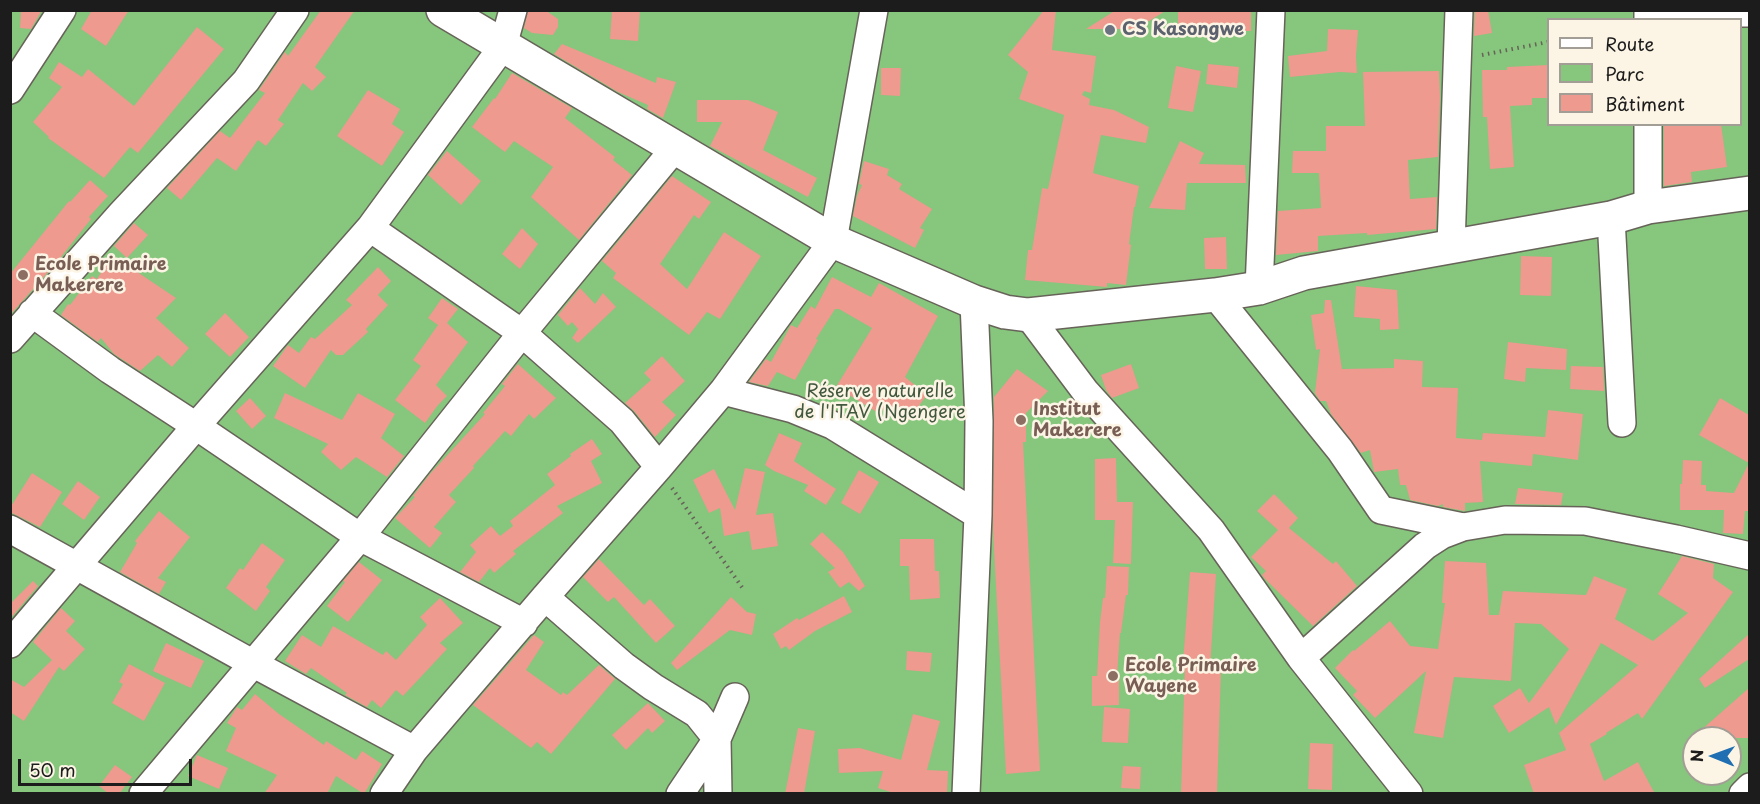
<!DOCTYPE html>
<meta charset="utf-8">
<style>
body{margin:0}
#map{position:relative;width:1760px;height:804px;overflow:hidden;background:#f2e7cb;font-family:"Playpen Sans",sans-serif}
canvas{display:block}
.frame{position:absolute;inset:0;border:12px solid #1c1c1c;pointer-events:none}
.legend{position:absolute;left:1547px;top:18px;width:195px;height:108px;box-sizing:border-box;background:#fcf5e5;border:2px solid #a29e95;margin:0;padding:8px 10px;list-style:none;font-size:18px;color:#1c1c1c}
.legend li{display:flex;align-items:center;gap:12px;height:30px}
.legend b{width:30px;border:2px solid #a29e95}
.north{position:absolute;left:1682px;top:726px;width:60px;height:60px;box-sizing:border-box;background:#fcf5e5;border:2px solid #a29e95;border-radius:50%;rotate:271deg;font-size:16px;font-weight:700;line-height:24px;text-align:center;color:#1c1c1c}
.north::after{content:'';display:block;margin:auto;width:21px;height:27px;background:#1f6fb2;clip-path:polygon(50% 0,100% 100%,50% 72%,0 100%)}
.scale{position:absolute;left:18px;top:759px;width:174px;height:27px;box-sizing:border-box;border:3px solid #1c1c1c;border-top:0;padding-left:8px;font-size:18px;line-height:21px;white-space:nowrap;color:#1c1c1c;-webkit-text-stroke:4px #fcf5e5;paint-order:stroke}
</style>
<div id="map">
<canvas width="1760" height="804"></canvas>
<div class="frame"></div>
<ul class="legend">
<li><b style="height:8px;background:#fff"></b>Route</li>
<li><b style="height:16px;background:#86c67d"></b>Parc</li>
<li><b style="height:16px;background:#ee9a8e"></b>Bâtiment</li>
</ul>
<div class="north">N</div>
<div class="scale">50 m</div>
</div>
<script>
const c = document.querySelector('canvas').getContext('2d');
c.lineJoin = 'round';
function fill(path, color) { c.fillStyle = color; c.fill(path, 'evenodd'); }
const toPath = rows => new Path2D(rows.map(r => 'M' + r).join(''));
function stroke(path, color, width, dash) { c.strokeStyle = color; c.lineWidth = width; c.lineCap = dash ? 'butt' : 'round'; c.setLineDash(dash || []); c.stroke(path); }
function label(font, color, halo, rows, align = 'center') {
  c.font = font + ' "Playpen Sans",sans-serif'; c.lineWidth = 5; c.setLineDash([]); c.textBaseline = 'middle'; c.strokeStyle = halo; c.fillStyle = color; for (const [text, x, y, turn = 0] of rows) {
    c.save(); c.translate(x, y); c.rotate((+turn || 0) * Math.PI / 180); c.textAlign = isNaN(turn) ? turn : align; if (halo) c.strokeText(text, 0, 0); c.fillText(text, 0, 0); c.restore();
  }
}
fill(toPath([
 [11,11,1749,11,1749,793,11,793],
 [1548,20,1740,20,1740,124,1548,124],
 [1694,738,1730,738,1730,774,1694,774]
]), '#86c67d');
fill(toPath([
 [21,10,42,10,31,29,20,28],
 [92,10,129,10,106,46,81,29],
 [321,10,355,10,315,67,326,77,312,91,303,83,278,120,284,124,266,146,258,140,236,171,217,158,181,200,167,188,220,131,230,138,265,93,259,90,285,52,288,56],
 [528,10,545,10,558,19,558,27,553,35,532,33,524,28],
 [612,10,640,10,638,41,610,39],
 [1044,10,1056,10,1052,50,1096,56,1091,93,1084,91,1082,95,1090,99,1089,105,1114,110,1149,127,1146,143,1101,135,1093,173,1139,186,1135,207,1134,207,1129,244,1131,245,1126,285,1107,283,1107,287,1025,280,1028,250,1032,250,1042,188,1048,189,1064,115,1019,99,1028,72,1008,55],
 [1116,10,1167,10,1136,29,1086,29],
 [1178,10,1251,10,1251,31,1178,30],
 [1475,10,1488,10,1492,33,1474,36],
 [197,27,224,49,138,153,130,147,104,178,48,138,49,137,33,122,62,87,49,78,59,62,82,77,88,69,134,106],
 [1328,29,1358,30,1356,56,1357,73,1340,72,1290,77,1288,56,1327,51],
 [562,44,656,83,657,77,676,82,663,118,647,109,648,105,618,92,554,54],
 [1208,64,1239,67,1237,88,1206,84],
 [1548,65,1548,98,1532,98,1532,105,1510,106,1514,167,1490,169,1487,117,1483,117,1482,70,1507,70,1507,67],
 [1176,66,1201,71,1193,112,1168,108],
 [881,68,901,68,900,96,881,95],
 [1439,71,1440,97,1438,157,1408,160,1410,199,1437,197,1436,229,1367,235,1367,233,1318,236,1318,251,1276,255,1278,211,1321,208,1319,173,1292,173,1293,151,1326,151,1326,126,1365,126,1363,72],
 [512,73,572,108,565,118,615,157,613,160,632,175,579,240,531,197,553,167,514,141,505,152,472,127,494,98,495,99],
 [368,90,400,109,392,124,404,132,382,166,337,136],
 [697,100,748,100,778,112,763,150,817,178,808,197,710,146,722,122,697,122],
 [1664,124,1721,124,1727,167,1691,172,1692,182,1664,186],
 [1180,141,1204,153,1199,164,1245,165,1246,183,1187,183,1185,210,1149,208],
 [447,151,481,181,461,205,428,175],
 [864,161,889,169,887,175,902,184,899,189,932,209,920,228,924,230,915,248,853,216,857,196,862,185,859,184],
 [672,176,711,202,699,219,694,215,660,264,687,289,724,232,761,256,720,319,707,312,689,335,613,278,616,273,602,261],
 [90,180,108,196,89,217,91,219,57,262,10,315,10,274,69,201,70,202],
 [134,223,148,235,127,258,114,246],
 [522,228,538,244,520,269,502,254],
 [1226,237,1227,269,1205,269,1204,238],
 [112,255,176,298,156,318,189,348,172,367,158,355,140,371,114,354,101,338,98,342,61,315,68,304,70,305,92,276,97,279],
 [1521,256,1552,257,1551,296,1520,295],
 [378,267,391,281,378,295,388,305,366,329,368,332,343,355,336,355,331,350,305,388,273,366,288,345,299,353,311,337,315,339,352,305,346,300],
 [832,277,871,297,879,283,938,316,905,377,927,395,906,423,885,406,880,414,836,387,872,328,839,309,835,309,816,339,818,340,795,380,777,372,768,386,749,382,766,359,771,362,791,325,797,328,811,306,815,309],
 [1356,286,1397,290,1399,329,1380,330,1380,319,1354,317],
 [580,288,595,304,603,293,616,307,578,343,572,338,578,329,572,322,568,326,558,315],
 [442,298,458,309,447,323,468,342,436,385,447,396,438,405,425,423,395,400,421,366,413,360,438,325,428,318],
 [1325,300,1331,300,1342,369,1394,368,1394,359,1423,361,1422,387,1458,388,1456,438,1482,440,1483,433,1545,437,1548,410,1583,414,1578,460,1533,454,1532,466,1480,461,1483,502,1465,503,1465,511,1443,507,1443,504,1438,506,1410,500,1406,485,1400,485,1398,469,1374,472,1370,450,1361,453,1331,414,1326,401,1320,401,1315,393,1320,349,1316,350,1311,315,1324,313],
 [225,313,249,337,230,357,205,334],
 [1508,342,1567,349,1566,370,1526,368,1525,382,1504,379],
 [662,356,685,381,662,402,676,415,655,437,634,411,625,403,651,380,644,373],
 [518,364,556,398,534,419,529,414,511,436,505,431,473,466,474,468,449,495,456,502,434,527,442,533,430,548,395,518,415,497,413,496,430,474,485,414,483,413,505,386,502,384],
 [1131,364,1139,388,1112,398,1106,390,1101,375],
 [1571,366,1603,367,1604,391,1570,389],
 [1017,369,1048,391,1026,413,1026,442,1023,442,1040,771,1006,774,993,530,994,397],
 [285,393,342,420,358,393,395,414,381,438,404,456,387,477,356,457,341,470,321,452,328,444,274,418],
 [250,398,266,416,252,429,236,411],
 [1720,398,1749,415,1749,463,1699,435],
 [779,433,802,443,794,461,836,489,826,505,804,491,808,485,774,471,765,465],
 [592,439,602,454,591,461,602,483,557,506,563,513,513,551,516,554,494,573,490,568,479,582,460,572,476,552,470,545,491,526,500,536,513,526,510,521,555,485,547,474,571,456,570,454],
 [1116,458,1117,502,1133,502,1131,564,1113,563,1115,520,1095,520,1095,459],
 [1683,460,1702,461,1701,485,1706,485,1706,491,1734,493,1749,463,1749,511,1745,511,1743,534,1723,533,1724,510,1680,510,1680,484,1682,484],
 [745,468,765,472,756,515,773,513,778,546,752,550,749,531,724,536,720,508,709,513,693,480,714,469,735,510],
 [859,470,879,482,860,514,841,503],
 [32,473,62,492,40,527,10,512,10,508],
 [78,481,100,497,84,520,62,504],
 [1518,488,1563,493,1561,505,1515,504],
 [1274,494,1298,518,1289,528,1333,564,1336,561,1357,586,1313,626,1265,579,1262,575,1266,571,1251,557,1278,530,1257,511],
 [159,511,190,537,158,578,166,582,159,594,120,572,137,543,135,541],
 [822,532,843,552,865,586,859,591,849,582,840,588,828,572,835,568,810,544],
 [900,539,934,539,935,571,939,571,940,598,910,600,909,566,900,566],
 [262,543,285,560,266,587,270,591,256,611,226,588,240,568,243,570],
 [1682,556,1714,564,1713,578,1733,592,1642,719,1638,713,1606,733,1607,734,1590,744,1604,781,1638,762,1655,794,1534,794,1524,765,1566,750,1559,733,1638,665,1601,643,1556,725,1549,707,1509,733,1493,706,1520,688,1529,703,1569,649,1541,624,1515,623,1511,681,1454,677,1443,738,1414,733,1426,671,1375,718,1353,695,1357,691,1335,668,1353,650,1354,651,1390,621,1410,646,1438,649,1445,603,1442,603,1445,561,1486,563,1489,615,1499,615,1503,591,1586,595,1594,576,1627,589,1615,619,1653,641,1688,613,1658,594],
 [599,559,644,605,650,599,675,626,656,643,614,597,608,602,583,577],
 [359,562,382,580,348,622,327,606,345,582,343,581],
 [1107,566,1129,567,1128,595,1126,595,1121,633,1120,633,1117,676,1119,676,1119,705,1092,706,1092,676,1097,676,1100,622,1103,598,1105,598],
 [1190,572,1216,574,1210,668,1221,668,1217,794,1181,794,1185,662,1183,662],
 [33,581,38,586,10,619,10,604],
 [844,596,852,612,815,631,789,650,786,646,781,649,773,634,797,618,799,620],
 [731,597,747,612,756,614,752,635,730,630,677,670,671,663],
 [440,598,463,623,440,643,447,649,403,696,396,690,381,708,372,700,367,707,345,695,347,693,311,668,306,674,285,661,302,635,321,647,333,626,383,655,386,651,396,660,427,625,420,617],
 [61,608,75,621,66,631,85,649,64,671,59,667,24,721,10,712,10,679,24,687,52,660,33,642],
 [1749,634,1749,659,1705,688,1699,679],
 [534,635,544,642,526,670,561,695,563,692,567,695,599,665,615,679,551,754,537,742,531,748,473,705],
 [166,643,204,661,191,688,153,671],
 [907,651,932,653,930,672,906,670],
 [129,664,165,683,144,721,112,703,123,684,119,682],
 [1749,688,1749,738,1692,738],
 [255,694,279,714,324,745,326,741,356,760,362,751,382,764,364,794,336,776,327,794,264,794,277,775,226,751,236,728,227,723,237,707,242,710],
 [648,703,665,721,652,733,648,728,626,750,612,735],
 [1104,707,1130,709,1128,743,1102,742],
 [913,714,940,721,927,770,948,771,947,794,897,794,878,788,883,771,839,773,838,749,860,748,901,760],
 [798,728,815,731,804,794,785,794],
 [1310,743,1333,744,1332,790,1308,789],
 [197,755,228,768,219,789,188,776],
 [115,765,132,777,119,794,109,794,99,786],
 [1123,766,1141,767,1140,789,1121,788]
]), '#ee9a8e');
const minor = toPath([
 [1648,10,1648,20],
 [1666,20,1707,13,1750,13],
 [10,90,62,10],
 [1648,207,1648,124],
 [1611,218,1622,423],
 [370,228,522,333,622,421,659,467],
 [1451,246,1459,10],
 [1259,288,1271,10],
 [1215,295,1340,450,1381,510,1463,527],
 [32,313,110,370,196,426,360,537,524,623],
 [1028,315,1085,391,1211,530,1301,658,1409,794],
 [10,339,122,213,246,81,295,10],
 [723,391,793,409,832,425,978,515],
 [10,529,254,664,414,750],
 [545,597,624,666,653,687,697,714,717,739,718,794],
 [10,644,196,426,370,228,503,46,513,10],
 [1301,658,1425,546,1442,535,1463,527,1505,520,1585,521,1676,539,1750,556],
 [143,794,360,537,522,333,675,148],
 [384,794,414,750,545,597,659,467,723,391,833,241,874,10],
 [680,794,717,739,735,697],
 [966,794,978,515,979,421,974,302],
 [1743,794,1750,787]
]);
const tertiary = toPath([
 [443,10,833,241,974,302,1005,312,1028,315,1215,295,1259,288,1304,273,1611,218,1648,207,1750,193]
]);
stroke(minor, '#676359', 30);
stroke(tertiary, '#676359', 36);
stroke(toPath([
 [1482,55,1548,42],
 [672,488,744,590]
]), '#676359', 4, [1.5, 4.5]);
stroke(minor, '#fff', 27);
stroke(tertiary, '#fff', 33);
for (const [x, y, r, color] of [
 [1110,30,6,"#6b7280"],
 [23,275,6,"#8d6e63"],
 [1021,420,6,"#8d6e63"],
 [1113,676,6,"#8d6e63"]
]) { const dot = new Path2D(); dot.arc(x, y, r, 0, 2 * Math.PI); c.fillStyle = color; c.fill(dot); stroke(dot, '#fcf5e5', 2); }
label('bold 18px', '#5b616d', '#fcf5e5', [
 ["CS Kasongwe",1122,30]
], 'left');
label('bold 18px', '#785e54', '#fcf5e5', [
 ["Ecole Primaire",35,265],
 ["Makerere",35,286],
 ["Institut",1033,410],
 ["Makerere",1033,431],
 ["Ecole Primaire",1125,666],
 ["Wayene",1125,687]
], 'left');
label('18px', '#41583e', '#fcf5e5', [
 ["Réserve naturelle",880,392],
 ["de l'ITAV (Ngengere",880,413]
]);
</script>
